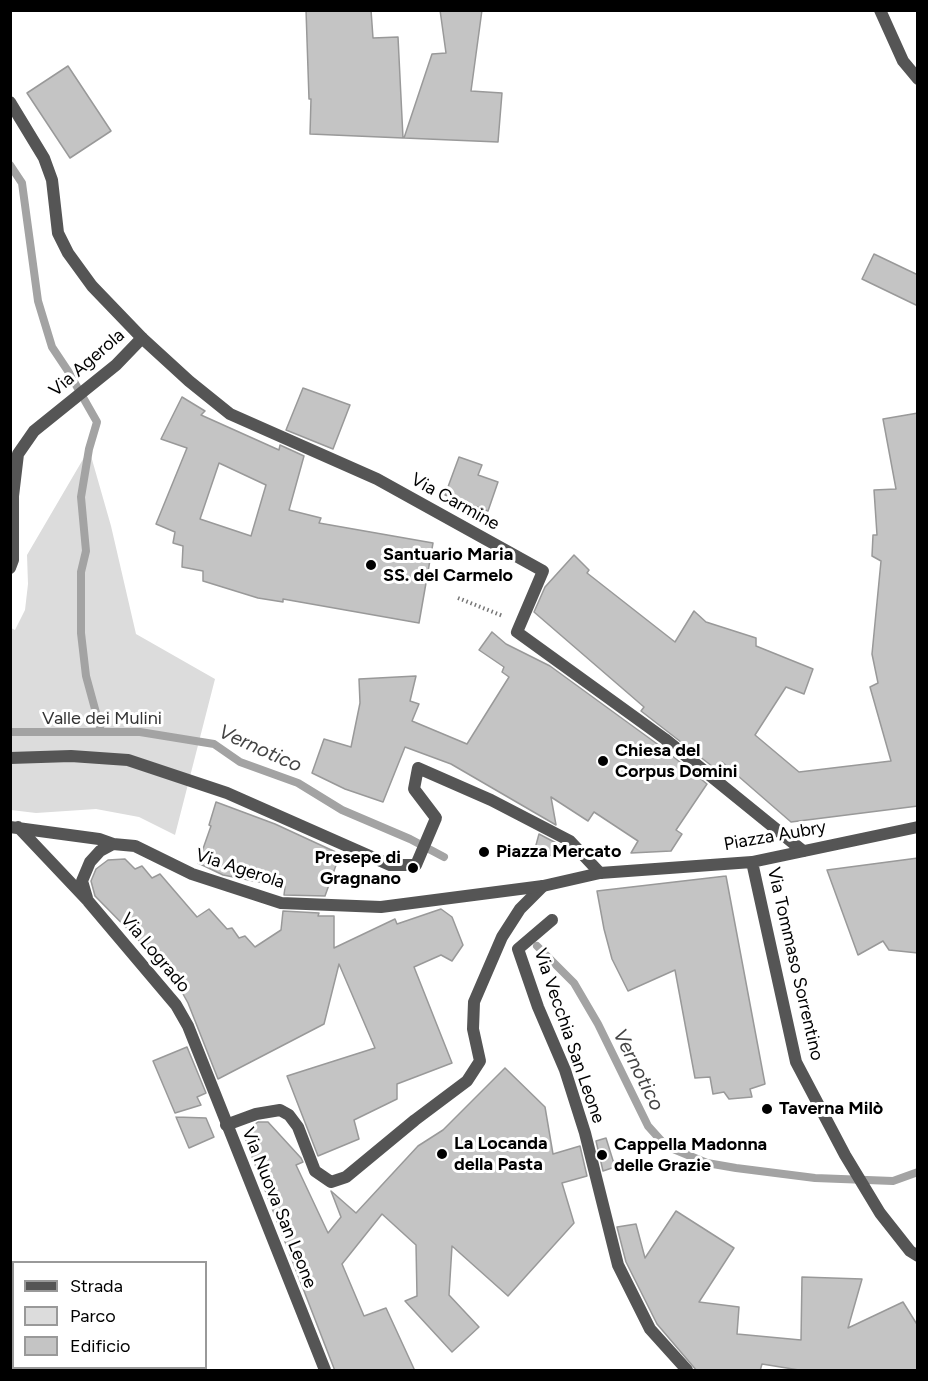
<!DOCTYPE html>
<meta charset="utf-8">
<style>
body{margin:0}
#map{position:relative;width:928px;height:1381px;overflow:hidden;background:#fff;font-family:Figtree,sans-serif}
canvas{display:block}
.frame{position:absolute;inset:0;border:12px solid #000;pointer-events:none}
.legend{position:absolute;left:12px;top:1261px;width:195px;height:108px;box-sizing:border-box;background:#fff;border:2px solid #999;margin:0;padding:8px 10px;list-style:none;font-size:18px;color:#000}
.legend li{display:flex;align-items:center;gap:12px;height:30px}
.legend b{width:30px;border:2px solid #999}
</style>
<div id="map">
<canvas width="928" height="1381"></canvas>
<div class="frame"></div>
<ul class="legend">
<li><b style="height:8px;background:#555"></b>Strada</li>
<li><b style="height:16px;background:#dcdcdc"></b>Parco</li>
<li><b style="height:16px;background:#c4c4c4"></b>Edificio</li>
</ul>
</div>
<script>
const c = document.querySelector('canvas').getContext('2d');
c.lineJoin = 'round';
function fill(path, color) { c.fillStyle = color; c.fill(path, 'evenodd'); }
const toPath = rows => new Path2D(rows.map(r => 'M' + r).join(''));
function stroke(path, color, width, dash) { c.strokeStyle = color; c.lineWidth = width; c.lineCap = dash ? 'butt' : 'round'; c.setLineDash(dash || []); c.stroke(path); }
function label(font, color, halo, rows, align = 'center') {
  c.font = font + ' Figtree,sans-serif'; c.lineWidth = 6; c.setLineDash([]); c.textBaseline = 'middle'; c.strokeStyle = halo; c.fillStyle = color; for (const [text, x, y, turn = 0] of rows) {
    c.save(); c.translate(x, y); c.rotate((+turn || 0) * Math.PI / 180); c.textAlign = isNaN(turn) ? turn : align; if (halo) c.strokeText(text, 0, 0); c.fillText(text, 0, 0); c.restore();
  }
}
fill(toPath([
 [89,449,111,526,136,634,215,679,175,835,139,817,96,809,36,813,11,810,11,628,15,630,25,610,28,584,27,555]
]), '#dcdcdc');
stroke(toPath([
 [10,165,22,183,38,301,52,347,68,371,97,422,89,449,81,497,86,551,81,572,81,633,86,676,101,731],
 [10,732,140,732,214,744,240,762,298,783,342,810,410,839,444,857],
 [537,946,574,983,598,1024,648,1126,666,1146,707,1163,736,1168,815,1178,893,1181,918,1172]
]), '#a3a3a3', 8);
const building = toPath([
 [306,10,371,10,373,38,398,37,403,138,310,134,311,99,309,99,306,10],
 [440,10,482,10,471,91,502,93,498,142,404,138,432,54,446,53,440,10],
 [68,66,111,131,70,158,27,93,68,66],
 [874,254,918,275,918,306,862,279,874,254],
 [303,388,350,405,333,449,286,430,303,388],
 [182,397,205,411,201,415,279,450,280,445,304,456,289,510,321,518,319,523,433,543,419,623,283,599,283,602,258,598,203,581,203,571,182,567,183,546,173,543,175,532,156,524,187,448,161,439,182,397],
 [219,463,266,485,251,536,200,519,219,463],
 [918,413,918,806,791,822,722,762,717,770,641,711,644,707,534,612,545,587,574,555,589,570,587,573,675,642,694,611,706,622,756,638,756,646,813,669,804,694,786,687,755,735,799,772,891,761,870,687,878,683,872,654,881,561,872,556,873,535,877,535,874,490,896,489,883,419,918,413],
 [459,457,482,465,478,475,498,482,488,511,445,495,459,457],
 [492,632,506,644,550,666,660,746,707,784,676,830,682,834,671,851,631,853,638,841,594,812,588,821,551,797,556,825,451,764,405,747,383,802,345,789,312,773,324,739,351,747,360,703,359,679,416,676,410,701,419,704,412,721,467,744,509,677,502,672,504,667,479,650,492,632],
 [216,802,275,824,340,854,325,896,284,895,285,887,223,875,198,863,211,826,209,825,216,802],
 [539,834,560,845,562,855,533,856,539,834],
 [918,858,918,953,889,950,883,941,858,955,827,870,918,858],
 [125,859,135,869,142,866,152,878,160,874,197,917,209,909,227,929,232,928,239,938,245,936,255,947,281,930,283,911,319,913,318,916,334,916,334,948,395,919,397,924,441,909,452,917,463,945,452,961,441,955,414,967,452,1063,397,1084,397,1099,354,1120,359,1139,318,1156,287,1076,375,1048,339,964,324,1024,218,1079,188,1003,178,985,159,961,95,896,91,881,96,869,108,860,125,859],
 [726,876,765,1084,750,1089,752,1097,729,1099,724,1092,713,1094,710,1077,695,1078,675,970,628,991,612,959,604,929,597,891,726,876],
 [187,1047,206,1093,197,1097,201,1105,175,1113,153,1061,187,1047],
 [505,1068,545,1107,553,1154,580,1146,587,1176,562,1183,574,1223,508,1296,452,1246,449,1295,479,1327,452,1352,405,1301,417,1296,416,1245,382,1214,342,1264,364,1316,386,1308,415,1371,335,1371,246,1141,249,1128,258,1122,268,1122,301,1158,303,1162,296,1165,328,1233,341,1217,331,1191,356,1213,418,1146,443,1130,505,1068],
 [176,1117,206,1118,214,1137,189,1148,176,1117],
 [606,1138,615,1167,603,1171,596,1141,606,1138],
 [676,1211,734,1248,699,1302,739,1307,737,1334,801,1340,802,1277,862,1279,848,1328,903,1302,918,1326,918,1371,805,1371,762,1364,760,1371,697,1371,657,1324,626,1262,617,1227,636,1224,645,1258,676,1211]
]);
fill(building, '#c4c4c4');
stroke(building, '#999', 1.5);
stroke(toPath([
 [458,598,503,616]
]), '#777', 4, [1.5, 3]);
stroke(toPath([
 [880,10,903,61,918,79],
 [552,920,518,949,538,1007,565,1070,585,1133,618,1265,650,1329,687,1370]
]), '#555', 12);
stroke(toPath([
 [142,338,189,381,230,414,377,479,543,571,517,632,665,739,803,851],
 [10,758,71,756,128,760,227,793,390,865,416,865,436,818,414,789,418,768,491,800,570,841,600,873],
 [226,1125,256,1114,280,1110,289,1115,298,1127,315,1171,331,1182,346,1177,415,1120,467,1081,480,1061,473,1029,474,1002,502,937,520,909,543,886]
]), '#555', 12);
stroke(toPath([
 [10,102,44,158,52,180,58,233,68,253,92,286,142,338,116,365,34,431,18,454,13,496,13,560,10,568],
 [10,827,99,839,113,844,135,846,192,874,281,903,381,907,543,886,600,873,752,862,918,827],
 [18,827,88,901,176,1005,188,1026,325,1370],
 [752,862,796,1062,845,1155,880,1213,910,1251,918,1256],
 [87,898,82,881,90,862,100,851,113,844]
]), '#555', 12);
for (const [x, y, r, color] of [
 [371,565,6,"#000"],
 [603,761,6,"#000"],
 [484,852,6,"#000"],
 [413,868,6,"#000"],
 [767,1109,6,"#000"],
 [442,1154,6,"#000"],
 [602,1155,6,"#000"]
]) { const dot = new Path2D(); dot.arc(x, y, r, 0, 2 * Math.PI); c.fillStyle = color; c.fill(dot); stroke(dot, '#fff', 2); }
label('18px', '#000', '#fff', [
 ["Via Agerola",87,363,-41],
 ["Via Carmine",455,502,29],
 ["Piazza Aubry",775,836,-10],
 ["Via Agerola",240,869,18],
 ["Via Logrado",155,953,50],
 ["Via Tommaso Sorrentino",795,964,77],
 ["Via Vecchia San Leone",569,1036,71],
 ["Via Nuova San Leone",279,1208,68]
]);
label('bold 18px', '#000', '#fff', [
 ["Santuario Maria",383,555],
 ["SS. del Carmelo",383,576],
 ["Chiesa del",615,751],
 ["Corpus Domini",615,772],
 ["Piazza Mercato",496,852],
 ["Presepe di",401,858,"right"],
 ["Gragnano",401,879,"right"],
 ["Taverna Milò",779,1109],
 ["La Locanda",454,1144],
 ["della Pasta",454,1165],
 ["Cappella Madonna",614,1145],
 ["delle Grazie",614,1166]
], 'left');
label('18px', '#333', '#fff', [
 ["Valle dei Mulini",102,719]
]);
label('italic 20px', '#444', '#fff', [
 ["Vernotico",260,749,24],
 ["Vernotico",638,1070,63]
]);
</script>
